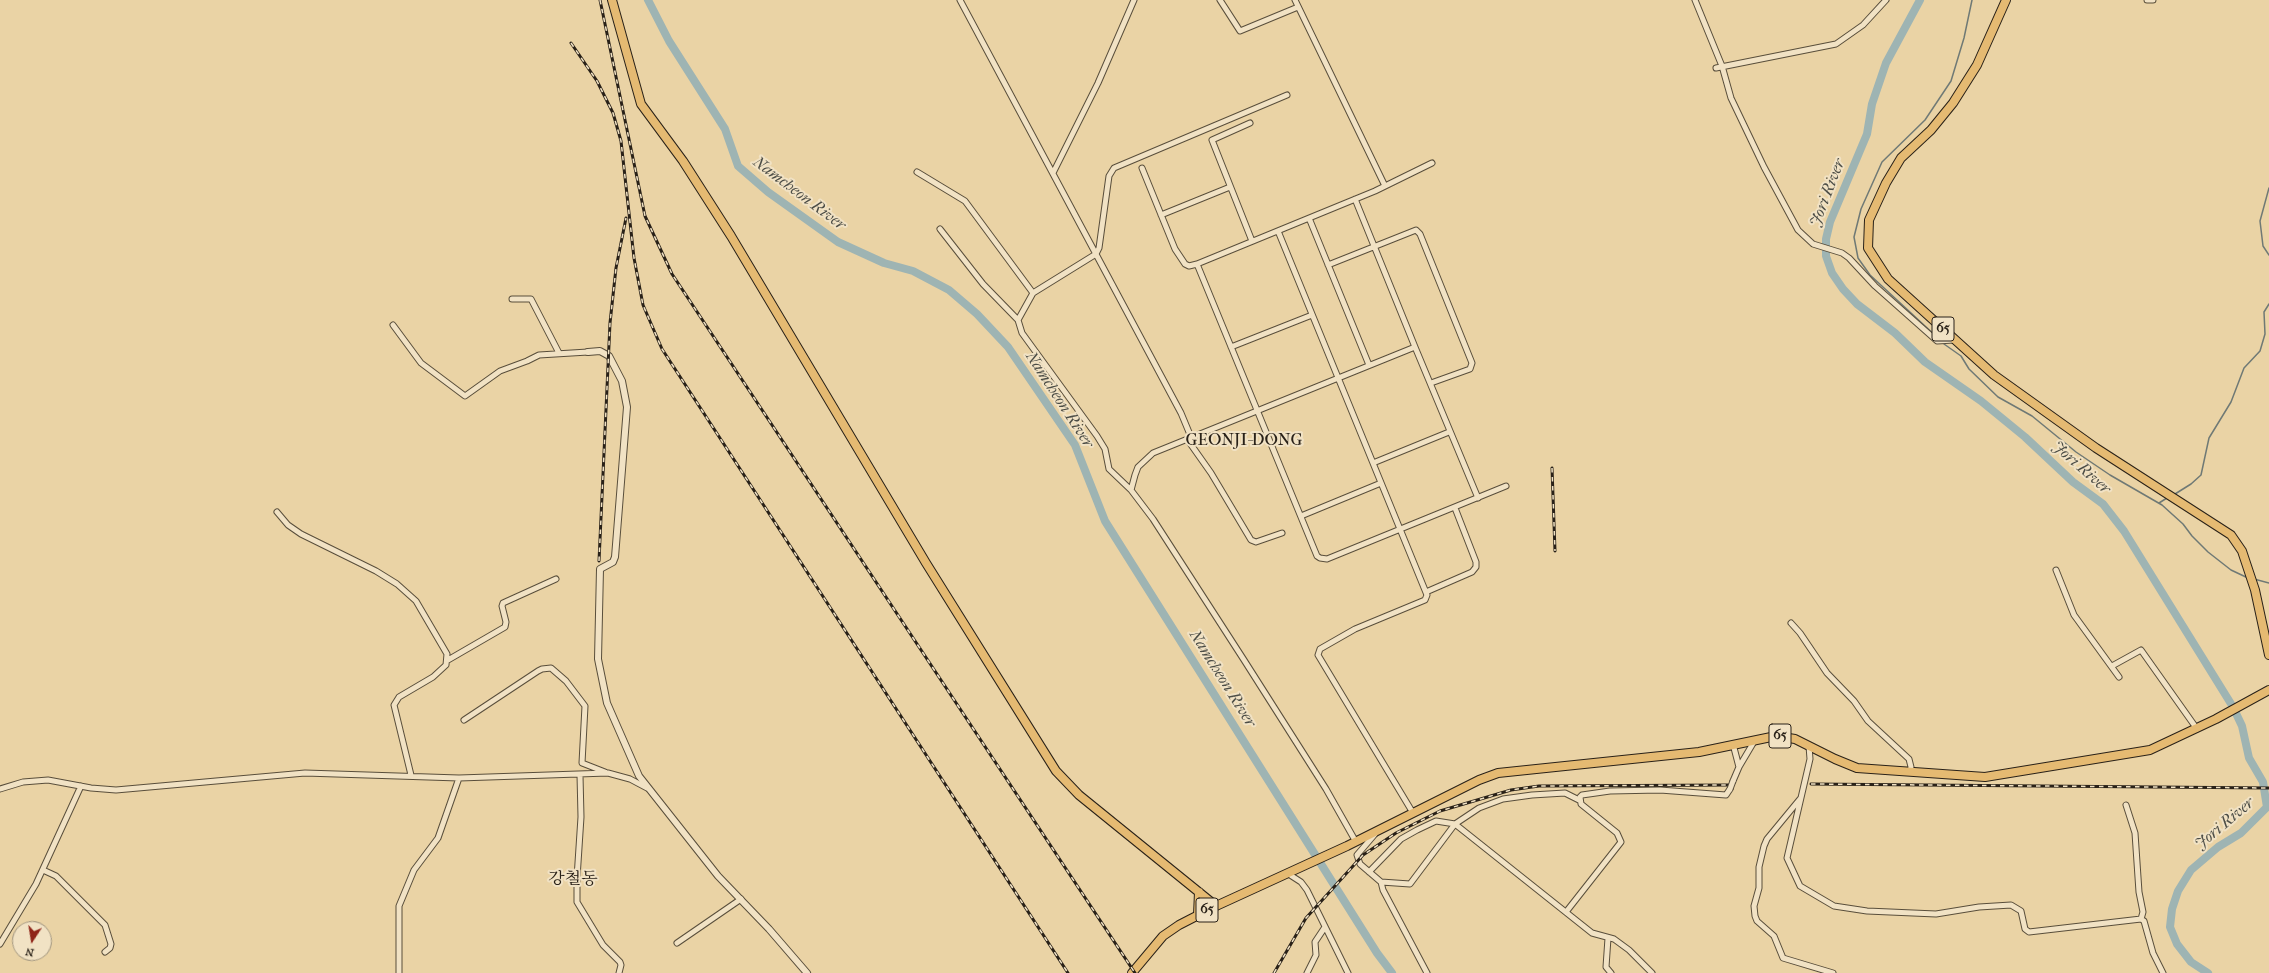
<!DOCTYPE html>
<meta charset="utf-8">
<style>
body{margin:0}
#map{position:relative;width:2269px;height:973px;overflow:hidden;background:#ead3a5;font-family:"IM FELL French Canon",serif}
canvas{display:block}
.north{position:absolute;left:12px;top:921px;width:40px;height:40px;box-sizing:border-box;background:#f1e2c4;border:1px solid #a1957f;border-radius:50%;rotate:192deg;font-size:11px;font-weight:700;line-height:16px;text-align:center;color:#292118}
.north::after{content:'';display:block;margin:auto;width:14px;height:18px;background:#8f2418;clip-path:polygon(50% 0,100% 100%,50% 72%,0 100%)}
</style>
<div id="map">
<canvas width="2269" height="973"></canvas>
<div class="north">N</div>
</div>
<script>
const c = document.querySelector('canvas').getContext('2d');
c.lineJoin = 'round';
const toPath = rows => new Path2D(rows.map(r => 'M' + r).join(''));
function stroke(path, color, width, dash) { c.strokeStyle = color; c.lineWidth = width; c.lineCap = dash ? 'butt' : 'round'; c.setLineDash(dash || []); c.stroke(path); }
function label(font, color, halo, rows, align = 'center') {
  c.font = font + ' "IM FELL French Canon","Noto Serif KR",serif'; c.lineWidth = 4; c.setLineDash([]); c.textBaseline = 'middle'; c.strokeStyle = halo; c.fillStyle = color; for (const [text, x, y, turn = 0] of rows) {
    c.save(); c.translate(x, y); c.rotate((+turn || 0) * Math.PI / 180); c.textAlign = isNaN(turn) ? turn : align; if (halo) c.strokeText(text, 0, 0); c.fillText(text, 0, 0); c.restore();
  }
}
stroke(toPath([
 [2269,188,2260,221,2263,246,2269,255],
 [1939,339,1870,275,1858,258,1854,237,1861,209,1882,162,1925,120,1951,81,1964,38,1972,0],
 [1944,344,1961,356,1969,369,1998,397,2032,416,2076,452,2110,475,2162,505,2183,524,2192,536,2208,552,2231,570,2248,578],
 [2175,494,2191,484,2201,475,2209,438,2231,402,2244,368,2260,351,2265,334,2264,312,2269,304],
 [2159,503,2167,498],
 [2254,579,2269,583]
]), '#6f7975', 1.5);
stroke(toPath([
 [648,0,669,41,725,129,738,166,768,192,838,242,884,263,913,271,949,290,977,314,1008,347,1075,445,1105,521,1377,953,1392,973],
 [1920,0,1886,63,1872,104,1867,134,1830,222,1826,239,1826,256,1832,273,1843,289,1857,304,1895,333,1925,362,1981,401,2025,437,2073,482,2103,504,2124,531,2233,707,2242,726,2249,758,2263,782,2267,807,2241,833,2218,847,2191,870,2178,891,2172,909,2170,927,2177,944,2191,962,2208,973]
]), '#9eb4b3', 8);
const minor = toPath([
 [960,0,1181,413,1191,437],
 [1220,0,1240,31,1298,7],
 [1295,0,1385,186],
 [1695,0,1722,66,1731,98,1764,167,1798,230,1813,244,1842,253,1849,258,1875,286,1937,341,1954,340],
 [2147,0,2153,0],
 [1716,68,1836,44,1863,25,1886,0],
 [1250,123,1212,140,1252,241],
 [1432,163,1375,191,1197,264,1317,556,1320,558,1327,559,1506,486],
 [1142,168,1175,249,1185,264,1189,266,1197,264],
 [917,172,965,201,1033,293],
 [1053,173,1098,83,1134,0],
 [1355,199,1415,347],
 [1161,215,1230,187],
 [1309,218,1369,365],
 [940,229,983,284,1018,320],
 [1278,231,1427,595,1425,600,1355,629,1320,649,1318,655,1413,813],
 [1328,265,1416,230,1420,234,1472,363,1470,369,1431,383],
 [512,299,531,299,559,353],
 [393,325,421,363,465,396,500,371,527,361,539,355,588,352],
 [1231,347,1312,315],
 [1187,439,1211,473,1251,540,1256,542,1282,533],
 [1373,463,1449,432],
 [1131,490,1109,469,1105,449,1097,436,1022,333,1018,320,1033,293,1096,254,1099,248,1109,176,1114,168,1287,95],
 [277,512,288,525,301,534,376,571,397,584,416,601,447,654,446,665,433,677,399,697,394,705,411,775],
 [1301,516,1381,483],
 [2056,570,2074,615,2119,677],
 [1426,592,1472,572,1476,567,1476,562,1455,508],
 [1791,623,1800,633,1827,673,1854,701,1868,721,1909,759,1911,767,1910,772],
 [448,660,505,627,506,622,502,606,503,603,556,579],
 [2112,666,2141,650,2197,729],
 [464,720,538,671,542,669,551,668,566,681,585,706,582,763,605,772],
 [1733,744,1739,767,1755,740],
 [1809,746,1810,759,1787,858,1800,886,1834,906,1867,911,1936,914,1979,907,2011,905,2021,911,2025,929,2029,932,2141,919,2144,921,2153,953,2163,973],
 [580,775,581,817,577,878,577,902,603,945,620,962,621,965,619,973],
 [1733,781,1739,767],
 [0,789,23,782,48,780,91,788,116,790,305,773,459,778,608,773,630,779,647,788],
 [1800,799,1767,839,1764,846,1759,867,1759,888,1754,906,1755,916,1757,921,1774,936,1783,958,1833,973],
 [2126,805,2135,833,2139,892,2143,912,2141,919],
 [1375,834,1357,855,1360,864,1381,882,1410,884,1455,824,1479,808,1503,799,1532,795,1565,793,1579,800],
 [1356,842,1326,789,1244,660,1153,519,1131,490,1135,475,1138,467,1153,453,1415,347,1478,498],
 [43,870,56,876,105,925,111,944,110,948,105,952],
 [1369,872,1401,839,1417,830,1436,821,1455,824,1592,933,1614,939,1629,950,1652,973],
 [1287,873,1301,882,1307,890,1348,973],
 [1381,882,1383,890,1427,973],
 [1566,912,1621,842,1617,833,1581,804,1580,797,1582,795,1610,791,1660,790,1726,795,1730,789],
 [1608,938,1606,967,1611,973],
 [677,943,741,899],
 [0,944,36,884,81,786],
 [399,973,399,906,414,870,438,838,459,778],
 [1307,973,1316,955,1315,942,1325,927]
]);
const tertiary = toPath([
 [588,352,600,351,609,356,622,381,627,407,615,557,613,562,600,569,598,659,607,703,639,776,718,876,769,929,807,973]
]);
const primary = toPath([
 [612,0,641,104,683,161,731,236,926,563,1056,771,1079,795,1216,906],
 [2006,0,1977,65,1953,103,1931,130,1901,158,1886,183,1869,220,1868,248,1888,279,1994,375,2096,448,2231,535,2242,551,2255,590,2269,655],
 [1198,915,1199,892],
 [1132,973,1163,936,1179,925,1216,906,1347,846,1479,780,1498,773,1699,752,1776,736,1795,739,1835,759,1857,768,1985,777,2150,750,2216,719,2269,690]
]);
stroke(minor, '#594e3b', 7);
stroke(tertiary, '#594e3b', 8);
stroke(primary, '#292118', 10);
stroke(minor, '#f1e2c4', 5);
stroke(tertiary, '#f1e2c4', 6);
stroke(primary, '#e5ba72', 8);
const rail = toPath([
 [600,0,645,216,672,274,1135,973],
 [571,43,597,81,613,113,621,141,634,258,643,305,662,349,1068,973],
 [1552,468,1555,551],
 [599,561,610,323,616,268,626,218],
 [1811,784,2269,788],
 [1274,973,1306,918,1363,855,1396,833,1440,811,1511,790,1539,786,1729,785]
]);
stroke(rail, '#292118', 3);
stroke(rail, '#f1e2c4', 1.5, [4.5]);
const minorBridge = toPath([
 [1730,789,1733,781]
]);
stroke(minorBridge, '#594e3b', 7, []);
stroke(minorBridge, '#f1e2c4', 5);
for (const [x, y, w] of [
 [1943,329,22],
 [1780,736,22],
 [1207,910,22]
]) { const box = new Path2D(); box.roundRect(x - w / 2, y - 12, w, 24, 3); c.fillStyle = '#f1e2c4'; c.fill(box); stroke(box, '#292118', 1); }
label('bold 14px', '#292118', null, [
 ["65",1943,329],
 ["65",1780,736],
 ["65",1207,910]
]);
label('italic 16px', '#4c4d46', '#f1e2c4', [
 ["Jori River",1828,193,-69],
 ["Namcheon River",799,194,37],
 ["Namcheon River",1059,400,57],
 ["Jori River",2081,468,41],
 ["Namcheon River",1222,679,58],
 ["Jori River",2225,824,-40]
]);
label('17px', '#292118', '#f1e2c4', [
 ["GEONJI-DONG",1244,441],
 ["강철동",573,880]
]);
</script>
